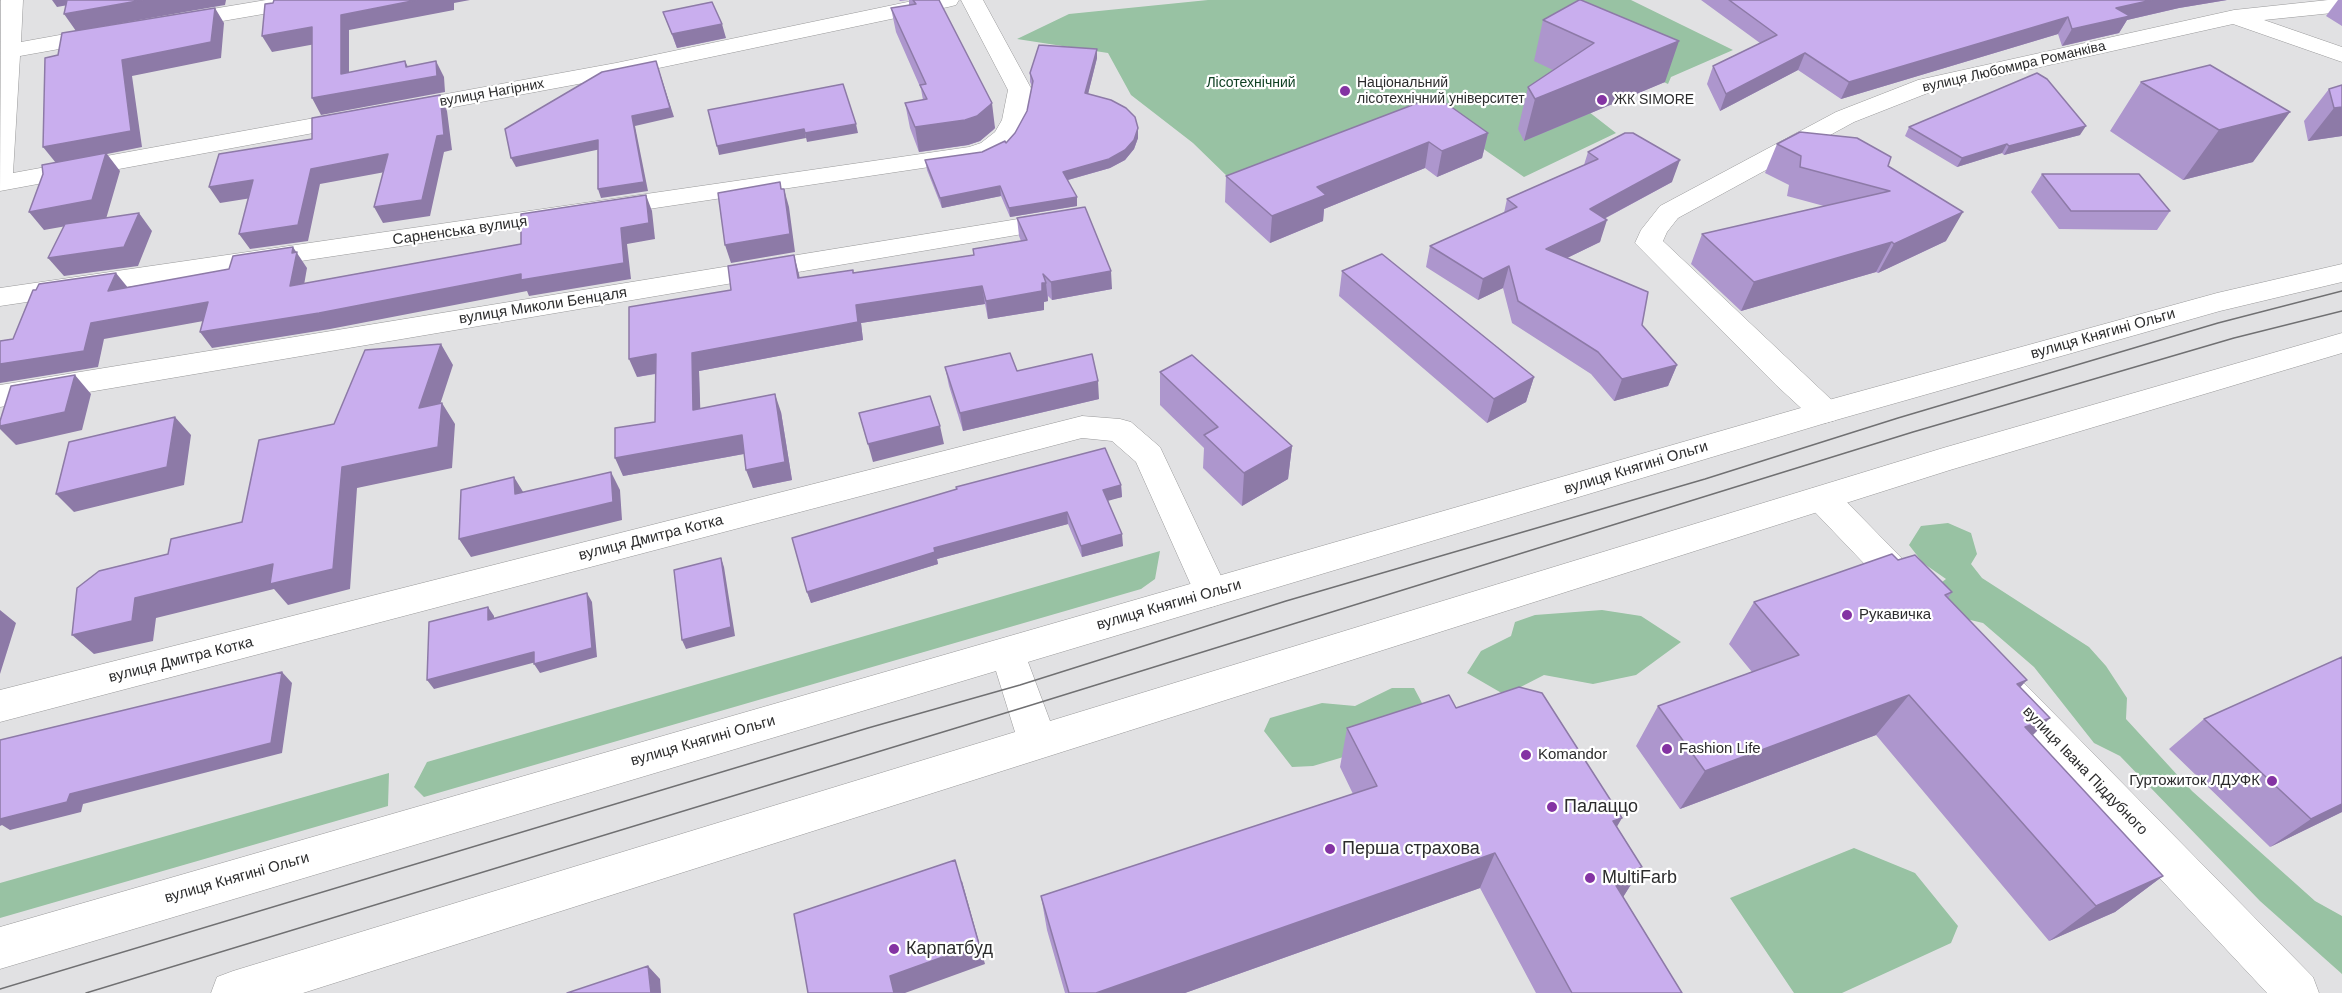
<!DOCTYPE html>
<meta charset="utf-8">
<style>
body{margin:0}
canvas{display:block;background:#e1e1e3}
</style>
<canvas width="2342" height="993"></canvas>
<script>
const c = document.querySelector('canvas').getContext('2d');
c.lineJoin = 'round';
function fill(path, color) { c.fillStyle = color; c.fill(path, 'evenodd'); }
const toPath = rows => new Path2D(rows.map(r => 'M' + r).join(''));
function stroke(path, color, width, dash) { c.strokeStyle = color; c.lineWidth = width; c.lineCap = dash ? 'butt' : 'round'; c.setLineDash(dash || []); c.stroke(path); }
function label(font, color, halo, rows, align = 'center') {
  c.font = font + ' Helvetica,sans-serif'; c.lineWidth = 4.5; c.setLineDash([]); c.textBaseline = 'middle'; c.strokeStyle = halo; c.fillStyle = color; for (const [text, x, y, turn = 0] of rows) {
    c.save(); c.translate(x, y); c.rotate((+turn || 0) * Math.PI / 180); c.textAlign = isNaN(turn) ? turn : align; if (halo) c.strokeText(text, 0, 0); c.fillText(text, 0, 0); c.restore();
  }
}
fill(toPath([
 [1208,0,1631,0,1733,50,1671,77,1668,84,1616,59,1557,87,1616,133,1524,177,1423,107,1230,179,1193,143,1131,95,1108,53,1017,39,1069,14],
 [1948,523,1971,533,1977,554,1971,564,1982,578,2089,647,2106,666,2127,698,2126,719,2192,791,2315,901,2342,916,2342,974,2260,901,2120,756,2094,743,2034,667,1983,623,1962,618,1938,585,1946,579,1923,563,1909,545,1921,526],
 [1160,551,1155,579,1141,589,424,797,414,787,427,762],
 [1602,610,1641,616,1681,642,1636,675,1593,684,1544,675,1505,695,1467,673,1481,651,1511,636,1515,622,1535,615],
 [1392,688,1414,688,1430,718,1357,753,1313,766,1292,767,1264,731,1270,718,1322,703,1355,706],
 [389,773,388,806,0,918,0,883],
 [1854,848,1915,873,1958,926,1951,943,1842,993,1794,993,1730,898]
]), '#98c2a3');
const minor = toPath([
 [1,0,23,0,21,42,104,27,112,29,115,34,112,39,104,41,20,56,13,173,616,63,917,0,959,0,956,5,948,7,616,77,0,191,1,0],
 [266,0,315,0,312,5,304,7,176,29,168,27,165,22,168,17,176,15,266,0],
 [961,0,983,0,1032,90,1026,120,1014,141,999,153,983,159,0,306,0,288,969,147,981,143,995,132,1002,120,1008,90,961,0],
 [2328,0,2342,0,2342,12,2264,20,2342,47,2342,62,2233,24,1933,91,1854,122,1678,218,1667,232,1663,241,1836,404,1841,412,1836,420,1825,423,1814,420,1776,385,1635,243,1641,230,1660,206,1836,112,1918,80,2234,10,2328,0],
 [1061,212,1070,214,1074,220,1070,226,0,407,0,385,1061,212],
 [1082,416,1120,419,1131,422,1160,447,1229,593,1223,603,1211,607,1199,603,1136,462,1112,441,1082,438,0,722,0,690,1082,416],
 [1822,486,1834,489,1924,581,1930,591,1924,601,1912,605,1900,601,1810,507,1805,498,1810,489,1822,486],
 [2010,677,2023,682,2313,977,2319,993,2267,993,1997,704,1991,693,1997,682,2010,677]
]);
const major = toPath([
 [2342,264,2342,282,2220,311,1829,422,1028,662,1050,721,1943,448,2342,333,2342,353,1950,470,303,993,211,993,217,977,233,971,1015,732,996,671,0,969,0,927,1825,401,2217,293,2342,264]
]);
stroke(minor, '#99999a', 1);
stroke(major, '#99999a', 1);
fill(minor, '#fff');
fill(major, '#fff');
stroke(toPath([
 [0,989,868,728,1020,685,1286,601,1705,479,1898,418,2218,323,2342,291],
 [86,993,1025,707,1913,432,2234,338,2342,311]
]), '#707072', 1.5);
fill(toPath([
 [899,0,939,0,995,128,993,130,980,141,968,145,919,152,910,128,905,103,923,100,921,89,896,32,891,8,909,5,909,0,900,1],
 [1579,0,1665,82,1524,141,1518,129,1528,87,1553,70,1534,61,1543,20],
 [1701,0,2227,0,2179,8,2127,20,2119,33,2062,46,2058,34,1841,99,1798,70,1720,111,1707,84,1713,66,1760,43],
 [2338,0,2342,0,2342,26,2326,16],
 [663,12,726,38,677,48],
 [1097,49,1097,58,1088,94,1138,138,1134,149,1125,160,1110,168,1068,180,1077,206,1010,217,1001,196,942,208,927,170,925,160,982,152,1006,143,1015,133,1027,111,1032,86,1030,82,1030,73],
 [2210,65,2253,162,2183,180,2110,131,2141,82],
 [2329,89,2342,136,2308,141,2304,121],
 [1909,127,2080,135,2004,155,2002,153,1957,167,1905,136],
 [1488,133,1482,158,1437,177,1425,168,1324,209,1323,221,1270,243,1225,202,1226,176],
 [1777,144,1888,166,1946,241,1878,273,1876,272,1741,311,1691,264,1702,234,1824,206,1787,196,1789,185,1765,173],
 [1588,152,1672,182,1604,219,1600,242,1567,258,1642,325,1677,365,1668,386,1614,401,1591,374,1512,323,1503,288,1478,300,1426,267,1430,246,1504,213,1507,199,1584,165],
 [2042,174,2170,211,2157,230,2059,229,2031,192],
 [1017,218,1112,289,1052,300,1048,296,1048,301,1044,302,1044,310,988,319,985,304,861,323,863,340,699,371,700,409,781,412,792,480,753,488,744,454,623,476,655,422,656,374,637,377,800,278,854,273,974,255,973,249,1021,241,1019,236],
 [1342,271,1534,377,1526,402,1487,423,1339,296],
 [945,367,1099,399,963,431,949,386],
 [1160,372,1292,446,1288,479,1242,506,1203,468,1204,448,1160,405],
 [1121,485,1122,497,1108,500,1123,546,1082,557,1068,524,937,559,938,564,811,603,807,592],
 [1898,560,1952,592,1948,598,2020,688,2033,736,2163,876,2115,912,2049,941,1876,735,1680,809,1636,746,1658,706,1752,672,1729,644,1754,602],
 [1456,708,1617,827,1642,867,1623,897,1682,993,1536,993,1480,888,1185,993,1065,993,1047,930,1041,896,1353,794,1340,767,1347,728],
 [2204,719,2342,812,2270,847,2169,749]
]), '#ad96cd');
fill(toPath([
 [52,0,96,0,57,7],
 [143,0,226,0,225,5,76,31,64,14],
 [417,0,470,0,454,3,454,10,349,30,349,90,341,74,341,15],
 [2152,0,2227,0,2179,8,2127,20,2119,33,2062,46,2072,29,2116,8],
 [215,8,224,23,221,58,132,76,142,147,107,154,120,171,106,219,44,230,29,212,56,163,43,147,122,60],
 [2068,17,2058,34,1841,99,1849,82],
 [722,24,726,38,677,48,672,34],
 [312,27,321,43,272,52,262,36],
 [1679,41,1665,82,1524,141,1535,99],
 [1097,49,1097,58,1086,102,1085,93],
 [1805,53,1798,70,1720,111,1726,94],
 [405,61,413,77,436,61,444,77,445,92,321,115,312,98,406,67],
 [656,61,674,117,635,126,648,191,601,198,598,189,632,116],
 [440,95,447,111,452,150,444,152,430,216,383,223,374,207],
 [992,103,995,128,993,130,980,141,968,145,919,152,915,127],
 [2342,107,2342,136,2308,141,2334,108],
 [2290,112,2253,162,2183,180,2219,130],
 [856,124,858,133,807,142,805,133],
 [2086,126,2080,135,2004,155,2009,146],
 [1138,128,1138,138,1134,149,1125,160,1110,168,1064,181,1063,172],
 [804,129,806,138,719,155,717,146],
 [1488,133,1482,158,1437,177,1442,151],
 [598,140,601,149,516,167,511,158],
 [1429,142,1425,168,1324,209,1323,221,1270,243,1272,216,1317,187],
 [2007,144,2002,153,1957,167,1962,158],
 [388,154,396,170,320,184,308,241,250,249,239,234,311,169],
 [1680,160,1672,182,1583,230,1590,209],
 [253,180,264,196,220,203,209,187],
 [1000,186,1001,196,942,208,940,198],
 [784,189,789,207,795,252,731,263,725,245],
 [646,195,652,211,655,239,627,244,631,279,529,296,527,291,330,329,212,348,200,332,621,228],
 [1077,197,1077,206,1010,217,1009,208],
 [1963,212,1946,241,1878,273,1894,244],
 [139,213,152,231,138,266,64,276,48,258],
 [1607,220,1600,242,1540,271,1546,249],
 [1892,242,1876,272,1741,311,1754,282],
 [293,247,307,268,301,302,290,286,292,253],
 [794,255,799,274,803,296,798,278],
 [1509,266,1503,288,1478,300,1483,279],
 [1111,271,1112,289,1052,300,1051,282],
 [116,273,129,289,108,291],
 [1042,283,1046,283,1048,301,1044,302,1044,310,988,319,986,301],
 [982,286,985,304,861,323,863,340,699,371,701,429,693,410,692,353,856,305],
 [208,302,220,318,104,339,98,367,0,383,0,364,91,323],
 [441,344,453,365,432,429,419,408],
 [656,354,664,372,637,377,629,359],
 [1677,365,1668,386,1614,401,1622,379],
 [75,375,91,394,82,430,16,445,0,429,0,426],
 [1534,377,1526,402,1487,423,1494,399],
 [1098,381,1099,399,963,431,960,413],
 [775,394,781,412,792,480,753,488,746,470],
 [442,403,455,424,452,468,357,488,350,589,288,605,274,589,156,618,153,641,94,654,72,635,135,598,342,467],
 [175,417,191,435,184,485,74,512,56,494],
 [940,426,944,444,873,462,868,444],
 [742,435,749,453,623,476,615,458],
 [1292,446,1288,479,1242,506,1244,473],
 [611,472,620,490,622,520,471,557,459,539],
 [514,477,525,495,515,494],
 [1121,485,1122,497,1104,502,1103,490],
 [1067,512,1068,524,937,559,938,564,811,603,807,592,934,548],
 [1122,534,1123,546,1082,557,1081,546],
 [721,558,724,567,735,636,686,649,682,640],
 [587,593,592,602,597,657,540,673,534,664],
 [488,607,494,616,494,629,488,620],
 [0,610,16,623,0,674],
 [534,652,540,661,434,689,427,680],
 [282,672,292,683,282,753,83,804,81,812,10,830,2,825,0,826,0,814,70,794],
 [2027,680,1989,721,2017,684],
 [1909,695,1876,735,1680,809,1705,771],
 [2050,718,2010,758,2025,727],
 [2342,804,2342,812,2270,847,2311,819],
 [1622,818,1601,854,1613,821],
 [1495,853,1480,888,1185,993,1096,993],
 [1642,867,1620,902,1612,879],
 [2163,876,2115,912,2049,941,2096,906],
 [962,881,985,964,905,993,894,993,890,976],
 [648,966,660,979,661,993,651,993]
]), '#8d7aa7');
const building = toPath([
 [67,0,143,0,64,14,67,0],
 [274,0,417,0,341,15,341,74,405,61,406,67,436,61,437,76,312,98,312,27,262,36,265,4,273,3,274,0],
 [913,0,939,0,992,103,990,105,977,116,965,120,915,127,905,103,927,99,920,85,926,84,891,8,916,4,913,0],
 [1579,0,1581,0,1679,41,1535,99,1528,87,1594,43,1543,20,1579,0],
 [1729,0,2152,0,2116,8,2130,16,2072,29,2068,17,1849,82,1805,53,1726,94,1713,66,1777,35,1729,0],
 [712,2,722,24,672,34,663,12,712,2],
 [215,8,211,42,122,60,131,131,43,147,45,58,58,55,62,33,215,8],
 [1039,45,1097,49,1085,93,1111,100,1126,108,1135,117,1138,128,1134,140,1125,150,1109,159,1063,172,1077,197,1009,208,1000,186,940,198,925,160,982,152,1005,141,1006,143,1015,133,1027,111,1033,81,1030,73,1039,45],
 [656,61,670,108,632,116,644,182,598,189,598,140,511,158,505,129,602,72,656,61],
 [2210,65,2290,112,2219,130,2141,82,2210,65],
 [2037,73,2047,79,2086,126,2009,146,2007,144,1962,158,1909,127,2037,73],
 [843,84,856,124,805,133,804,129,717,146,708,110,843,84],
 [2342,85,2342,107,2334,108,2329,89,2342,85],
 [440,95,444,135,437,136,422,200,374,207,388,154,311,169,298,225,239,234,253,180,209,187,219,154,312,139,312,118,440,95],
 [1436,96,1488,133,1442,151,1429,142,1317,187,1326,195,1272,216,1226,176,1436,96],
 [1800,132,1857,138,1891,157,1888,166,1963,212,1894,244,1892,242,1754,282,1702,234,1890,191,1800,167,1801,156,1777,144,1800,132],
 [1625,133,1633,133,1680,160,1590,209,1607,220,1546,249,1648,292,1642,325,1677,365,1622,379,1598,352,1518,301,1509,266,1483,279,1430,246,1517,207,1507,199,1598,159,1588,152,1625,133],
 [106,153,92,200,29,212,43,174,42,165,106,153],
 [2042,174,2139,174,2170,211,2071,211,2042,174],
 [780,182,781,189,784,189,790,234,725,245,718,193,780,182],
 [646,195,649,223,621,228,624,263,521,280,521,274,319,313,200,332,208,302,91,323,84,351,0,364,0,341,13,339,33,290,36,290,39,284,116,273,108,291,229,269,233,256,293,247,292,253,297,252,290,286,521,244,521,214,646,195],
 [1085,207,1111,271,1051,282,1043,274,1046,283,1042,283,1042,291,986,301,982,286,856,305,858,322,692,353,693,410,775,394,785,462,746,470,742,435,615,458,615,428,655,422,656,354,629,359,629,307,731,290,728,266,794,255,798,278,853,270,853,273,974,255,973,249,1027,240,1017,218,1085,207],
 [139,213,124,247,48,258,65,224,139,213],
 [1382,254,1534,377,1494,399,1342,271,1382,254],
 [441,344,419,408,442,403,438,447,342,467,333,569,270,584,273,564,135,598,132,621,72,635,77,588,99,571,168,554,171,539,242,522,259,440,334,424,365,350,441,344],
 [1010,353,1017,371,1092,354,1098,381,960,413,945,367,1010,353],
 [1192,355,1292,446,1244,473,1204,435,1218,427,1160,372,1192,355],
 [75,375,65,412,0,426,0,421,11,386,75,375],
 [930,396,940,426,868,444,859,413,930,396],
 [175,417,167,467,56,494,69,442,175,417],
 [1105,448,1121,485,1103,490,1122,534,1081,546,1067,512,934,548,935,552,807,592,792,538,957,489,956,487,1105,448],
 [611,472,613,502,459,539,461,490,514,477,515,494,611,472],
 [1892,554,1898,560,1915,555,1952,592,1945,595,2027,680,2017,684,2050,718,2025,727,2163,876,2096,906,1909,695,1705,771,1658,706,1799,655,1754,602,1892,554],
 [721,558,731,627,682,640,674,570,721,558],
 [587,593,592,648,534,664,534,652,427,680,429,622,488,607,488,620,587,593],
 [2342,657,2342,804,2311,819,2204,719,2342,657],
 [282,672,271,743,70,794,67,802,0,819,0,740,282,672],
 [1519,687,1542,693,1622,818,1613,821,1642,867,1612,879,1682,993,1572,993,1495,853,1096,993,1069,993,1041,896,1377,786,1347,728,1449,695,1456,708,1519,687],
 [955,860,979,944,890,976,894,993,808,993,794,914,955,860],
 [648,966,651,993,567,993,648,966]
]);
fill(building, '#c9aeee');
stroke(building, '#8d7aa7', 1.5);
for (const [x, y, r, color] of [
 [1345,91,6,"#8433a3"],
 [1602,100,6,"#8433a3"],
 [1847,615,6,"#8433a3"],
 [1667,749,6,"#8433a3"],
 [1526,755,6,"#8433a3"],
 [2272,781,6,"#8433a3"],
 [1552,807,6,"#8433a3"],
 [1330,849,6,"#8433a3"],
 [1590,878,6,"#8433a3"],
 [894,949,6,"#8433a3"]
]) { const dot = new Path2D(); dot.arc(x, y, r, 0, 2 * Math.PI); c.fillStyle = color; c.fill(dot); stroke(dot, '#fff', 2); }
label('14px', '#2c2c2d', '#fff', [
 ["вулиця Любомира Романківа",2014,67,-13],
 ["вулиця Нагірних",492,93,-10]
]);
label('14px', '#104124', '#fff', [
 ["Лісотехнічний",1251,83]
]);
label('14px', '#2c2c2d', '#fff', [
 ["Національний",1357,83],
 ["лісотехнічний університет",1357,99],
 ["ЖК SIMORE",1614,100]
], 'left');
label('15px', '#2c2c2d', '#fff', [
 ["Сарненська вулиця",460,231,-8],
 ["вулиця Миколи Бенцаля",543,306,-9],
 ["вулиця Княгині Ольги",2103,334,-16],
 ["вулиця Княгині Ольги",1636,468,-17],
 ["вулиця Дмитра Котка",651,538,-14],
 ["вулиця Княгині Ольги",1169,605,-16],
 ["вулиця Дмитра Котка",181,660,-14],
 ["вулиця Княгині Ольги",703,741,-16],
 ["вулиця Івана Піддубного",2085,771,46],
 ["вулиця Княгині Ольги",237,878,-16]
]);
label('15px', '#2c2c2d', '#fff', [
 ["Рукавичка",1859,615],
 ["Fashion Life",1679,749],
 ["Komandor",1538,755],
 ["Гуртожиток ЛДУФК",2260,781,"right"]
], 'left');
label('18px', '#2c2c2d', '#fff', [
 ["Палаццо",1564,807],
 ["Перша страхова",1342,849],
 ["MultiFarb",1602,878],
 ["Карпатбуд",906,949]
], 'left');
</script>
